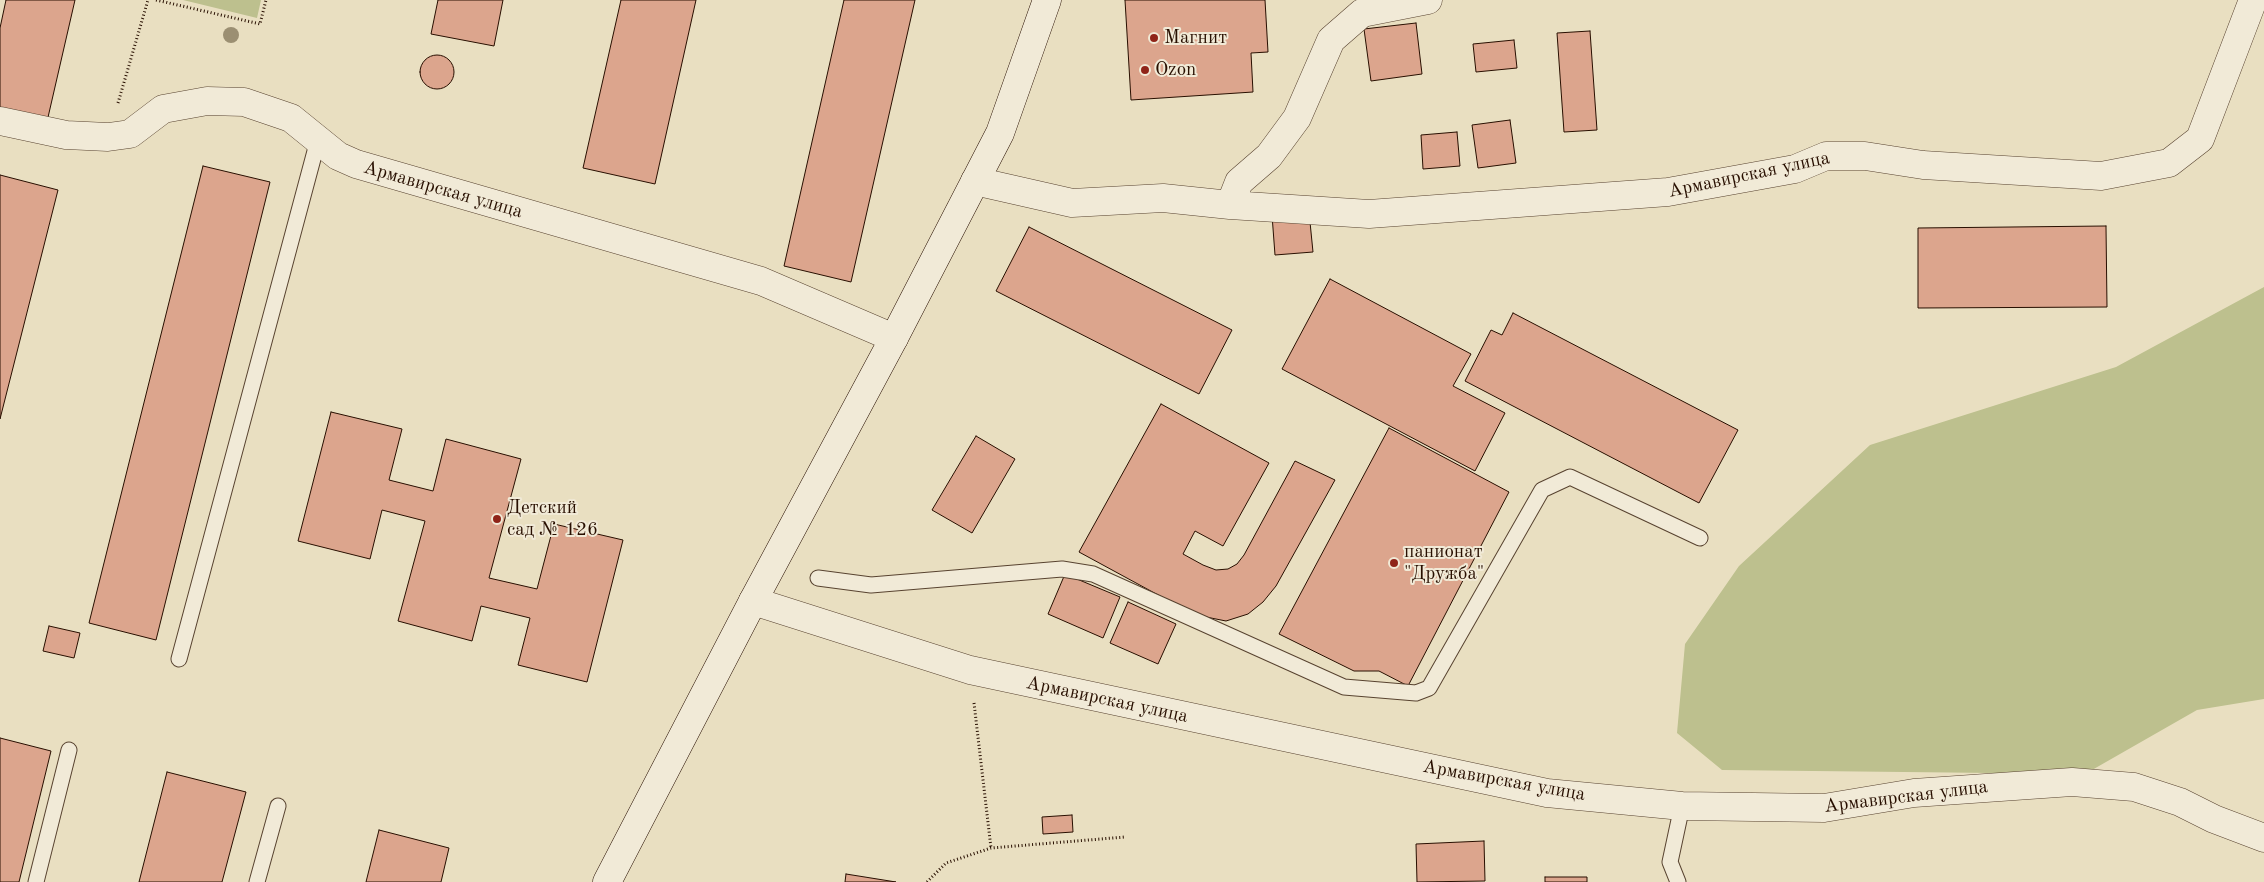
<!DOCTYPE html>
<meta charset="utf-8">
<style>
body{margin:0}
canvas{display:block;background:#e9dfc1}
</style>
<canvas width="2264" height="882"></canvas>
<script>
const c = document.querySelector('canvas').getContext('2d');
c.lineJoin = 'round';
function fill(path, color) { c.fillStyle = color; c.fill(path, 'evenodd'); }
const toPath = rows => new Path2D(rows.map(r => 'M' + r).join(''));
function stroke(path, color, width, dash) { c.strokeStyle = color; c.lineWidth = width; c.lineCap = dash ? 'butt' : 'round'; c.setLineDash(dash || []); c.stroke(path); }
function label(font, color, halo, rows, align = 'center') {
  c.font = font + ' "Old Standard TT",serif'; c.lineWidth = 4; c.setLineDash([]); c.textBaseline = 'middle'; c.strokeStyle = halo; c.fillStyle = color; for (const [text, x, y, turn = 0] of rows) {
    c.save(); c.translate(x, y); c.rotate((+turn || 0) * Math.PI / 180); c.textAlign = isNaN(turn) ? turn : align; if (halo) c.strokeText(text, 0, 0); c.fillText(text, 0, 0); c.restore();
  }
}
fill(toPath([
 [183,0,261,0,257,18],
 [2264,287,2264,699,2197,710,2085,774,1722,770,1677,733,1685,644,1739,566,1870,445,2116,367]
]), '#bdc08e');
const building = toPath([
 [6,0,75,0,46,126,0,116,0,28,6,0],
 [438,0,503,0,494,46,431,34,438,0],
 [621,0,696,0,655,184,583,168,621,0],
 [844,0,915,0,851,282,784,266,844,0],
 [1125,0,1265,0,1268,52,1251,53,1253,92,1131,100,1125,0],
 [1416,23,1422,74,1371,81,1364,29,1416,23],
 [1590,31,1597,130,1564,132,1557,33,1590,31],
 [1514,40,1517,68,1476,72,1473,44,1514,40],
 '420 72a17 17 0 1 1 34 0a17 17 0 1 1-34 0Z',
 [1510,120,1516,163,1478,168,1472,125,1510,120],
 [1457,132,1460,166,1423,169,1421,135,1457,132],
 [203,166,270,182,156,640,89,623,203,166],
 [0,175,58,190,0,419,0,175],
 [1309,212,1313,252,1275,255,1272,215,1309,212],
 [2106,226,2107,307,1918,308,1918,228,2106,226],
 [1029,227,1232,330,1199,394,996,291,1029,227],
 [1330,279,1471,354,1453,386,1505,413,1475,471,1282,369,1330,279],
 [1513,313,1738,430,1699,503,1465,381,1491,330,1502,335,1513,313],
 [1161,404,1269,463,1223,546,1195,531,1183,554,1203,565,1216,570,1228,569,1237,564,1244,555,1295,461,1335,480,1276,586,1263,602,1248,614,1226,621,1206,617,1160,596,1079,552,1161,404],
 [331,412,402,429,389,480,433,491,446,439,521,459,489,578,537,589,554,524,623,540,587,682,518,665,530,618,481,606,472,641,398,621,425,521,382,510,370,559,298,541,331,412],
 [1389,428,1509,492,1408,686,1379,671,1354,671,1279,634,1389,428],
 [976,436,1015,459,972,533,932,510,976,436],
 [1065,574,1120,597,1103,638,1048,614,1065,574],
 [1128,602,1176,624,1158,664,1110,643,1128,602],
 [49,626,80,633,74,658,43,651,49,626],
 [0,738,51,751,19,882,0,882,0,738],
 [167,772,246,792,222,882,139,882,167,772],
 [1072,815,1073,832,1043,834,1042,817,1072,815],
 [379,830,449,848,441,882,366,882,379,830],
 [1484,841,1485,881,1417,882,1416,844,1484,841],
 [846,874,896,882,845,882,846,874],
 [1545,877,1587,877,1587,882,1545,882,1545,877]
]);
fill(building, '#dca58d');
stroke(building, '#280f00', 1);
const service = toPath([
 [818,578,871,585,1062,569,1093,574,1344,687,1416,693,1429,688,1542,490,1570,477,1700,538],
 [179,659,318,140],
 [36,882,69,750],
 [257,882,278,806],
 [1678,882,1670,862,1682,806]
]);
const minor = toPath([
 [0,121,66,135,108,137,130,134,163,109,207,101,244,102,291,118,338,156,356,164,761,281,894,338],
 [975,181,1072,203,1163,198,1230,205,1369,214,1668,192,1795,169,1826,156,1865,156,1923,165,2101,176,2169,163,2200,139,2253,0],
 [1230,205,1239,182,1269,156,1297,118,1331,40,1362,13,1428,0],
 [753,601,970,670,1547,793,1682,806,1824,808,1914,793,2072,782,2134,787,2180,802,2214,819,2264,838]
]);
const secondary = toPath([
 [607,882,753,601,894,338,1000,133,1047,0]
]);
stroke(service, '#584330', 17);
stroke(minor, '#584330', 29);
stroke(secondary, '#280f00', 29);
stroke(toPath([
 [156,0,260,24,266,0],
 [118,103,148,0],
 [974,703,991,848],
 [927,882,946,863,991,848,1125,837]
]), '#280f00', 3, [1, 2.5]);
stroke(service, '#f1ead7', 15);
stroke(minor, '#f1ead7', 28);
stroke(secondary, '#f1ead7', 28);
c.fillStyle = '#9b8f72';
for (const [x, y] of [
 [231,35]
]) { c.beginPath(); c.arc(x, y, 8, 0, 2 * Math.PI); c.fill(); }
for (const [x, y, r, color] of [
 [1154,38,5,"#8f2418"],
 [1145,70,5,"#8f2418"],
 [497,519,5,"#8f2418"],
 [1394,563,5,"#8f2418"]
]) { const dot = new Path2D(); dot.arc(x, y, r, 0, 2 * Math.PI); c.fillStyle = color; c.fill(dot); stroke(dot, '#f1ead7', 2); }
label('19px', '#280f00', '#f1ead7', [
 ["Магнит",1164,38],
 ["Ozon",1155,70],
 ["Детский",507,508],
 ["сад № 126",507,530],
 ["панионат",1404,552],
 ["\"Дружба\"",1404,574]
], 'left');
label('19px', '#280f00', '#f1ead7', [
 ["Армавирская улица",1749,175,-12],
 ["Армавирская улица",443,190,16],
 ["Армавирская улица",1107,700,12],
 ["Армавирская улица",1504,781,10],
 ["Армавирская улица",1906,797,-7]
]);
</script>
